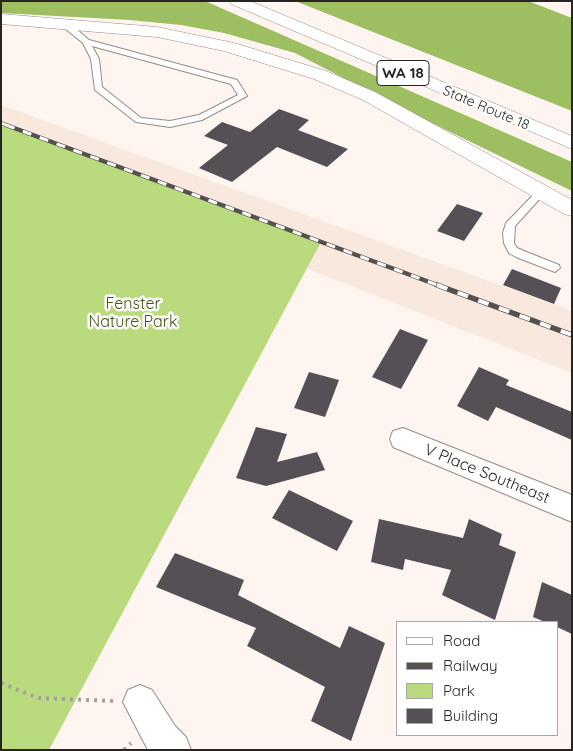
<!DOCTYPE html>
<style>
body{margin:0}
#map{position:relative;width:573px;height:751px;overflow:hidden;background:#fef5f0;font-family:Quicksand,sans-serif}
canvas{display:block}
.frame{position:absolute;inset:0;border:2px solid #282422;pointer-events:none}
.legend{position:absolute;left:396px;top:621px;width:162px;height:115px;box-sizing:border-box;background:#fff;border:1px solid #a9a7a7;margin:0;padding:6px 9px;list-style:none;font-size:15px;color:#282422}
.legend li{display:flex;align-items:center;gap:10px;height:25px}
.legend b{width:25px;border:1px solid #a9a7a7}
</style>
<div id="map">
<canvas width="573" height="751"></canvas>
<div class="frame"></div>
<ul class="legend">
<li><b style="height:6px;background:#fff"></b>Road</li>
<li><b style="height:6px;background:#56514e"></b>Railway</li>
<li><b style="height:14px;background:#b9db7e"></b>Park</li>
<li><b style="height:14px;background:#555056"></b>Building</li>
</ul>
</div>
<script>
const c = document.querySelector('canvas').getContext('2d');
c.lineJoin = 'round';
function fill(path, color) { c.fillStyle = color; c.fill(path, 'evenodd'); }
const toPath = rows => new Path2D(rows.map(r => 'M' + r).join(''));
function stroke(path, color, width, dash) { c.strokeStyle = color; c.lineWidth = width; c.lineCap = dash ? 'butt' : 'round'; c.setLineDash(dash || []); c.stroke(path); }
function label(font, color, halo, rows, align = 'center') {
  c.font = font + ' Quicksand,sans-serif'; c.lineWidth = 5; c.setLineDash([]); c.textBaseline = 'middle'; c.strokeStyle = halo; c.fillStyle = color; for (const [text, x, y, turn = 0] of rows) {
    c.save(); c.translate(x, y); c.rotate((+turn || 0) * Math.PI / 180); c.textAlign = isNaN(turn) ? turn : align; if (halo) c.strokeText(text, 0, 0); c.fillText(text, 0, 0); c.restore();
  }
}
fill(toPath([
 [1,105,572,311,572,373,1,148]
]), '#f8e8de');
fill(toPath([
 [1,123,321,242,49,750,1,750]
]), '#b9db7e');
fill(toPath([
 [1,1,205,1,572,162,572,191,415,115,295,53,224,33,181,25,130,20,1,13],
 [295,1,528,1,572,18,572,111]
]), '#9ebf61');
fill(toPath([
 [279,109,309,120,298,130,348,149,327,167,277,147,232,182,199,168,228,145,204,136,222,122,250,132],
 [457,204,483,213,464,241,437,231],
 [512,269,561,288,554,304,503,285],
 [400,329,428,340,401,389,372,377],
 [479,367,509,380,506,385,572,412,572,440,496,407,488,421,457,406],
 [309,372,339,380,325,417,294,408],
 [256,427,287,434,277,462,317,452,325,470,266,486,236,478],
 [289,490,353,521,337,551,272,518],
 [379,519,463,538,469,519,502,534,499,545,516,552,495,620,442,595,451,570,405,559,403,570,371,562],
 [175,553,244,580,238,595,340,648,349,626,385,643,351,741,311,721,325,687,247,646,256,628,156,587],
 [542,582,572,595,572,634,557,627,557,622,545,622,533,617]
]), '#555056');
const lane = toPath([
 [62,22,68,22,89,40,237,80,247,96,202,120,170,127,136,122,95,90,91,59,83,43,62,26,62,22],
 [92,46,231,84,238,95,199,115,170,121,141,118,102,87,99,59,92,46],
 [541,189,544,190,544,194,515,226,514,243,517,248,524,251,559,265,560,268,555,272,516,257,509,253,504,243,503,233,506,223,538,190,541,189]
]);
const street = toPath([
 [403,428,572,495,572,522,393,447,390,439,393,431,403,428],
 [140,685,152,690,175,726,186,737,191,750,148,750,123,702,128,690,140,685]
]);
const secondary = toPath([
 [1,14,157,27,234,43,326,71,375,92,572,200,572,216,564,214,363,100,314,79,224,51,157,37,1,24,1,14]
]);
const highway = toPath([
 [229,1,250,1,572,136,572,149,231,4,229,1]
]);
stroke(lane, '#938b86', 2);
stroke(street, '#938b86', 2);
stroke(secondary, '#938b86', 1);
stroke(highway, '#938b86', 1);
stroke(toPath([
 [1,683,38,698,114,701],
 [124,750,131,743]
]), '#a7a09c', 4, [3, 5]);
fill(lane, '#fff');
fill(street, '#fff');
fill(secondary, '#fff');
fill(highway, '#fff');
const railFar2 = toPath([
 [1,123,9,126]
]);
const railFar1 = toPath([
 [6,125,440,286]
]);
const rail = toPath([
 [437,285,572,335]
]);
stroke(railFar2, '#56514e', 4);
stroke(railFar1, '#56514e', 4.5);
stroke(rail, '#56514e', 5.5);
stroke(railFar2, '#fff', 2.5, [7]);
stroke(railFar1, '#fff', 3, [9]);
stroke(rail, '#fff', 4, [11]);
label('14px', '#282422', '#fff', [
 ["State Route 18",486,108,23]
]);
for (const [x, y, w] of [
 [403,73,52]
]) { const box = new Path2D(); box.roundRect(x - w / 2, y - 12.5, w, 25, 4); c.fillStyle = '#fff'; c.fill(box); stroke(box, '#282422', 1); }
label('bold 15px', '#282422', null, [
 ["WA 18",403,73]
]);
label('16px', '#425714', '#fff', [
 ["Fenster",133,304],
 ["Nature Park",133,322]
]);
label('16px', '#282422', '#fff', [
 ["V Place Southeast",487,474,22]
]);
</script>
